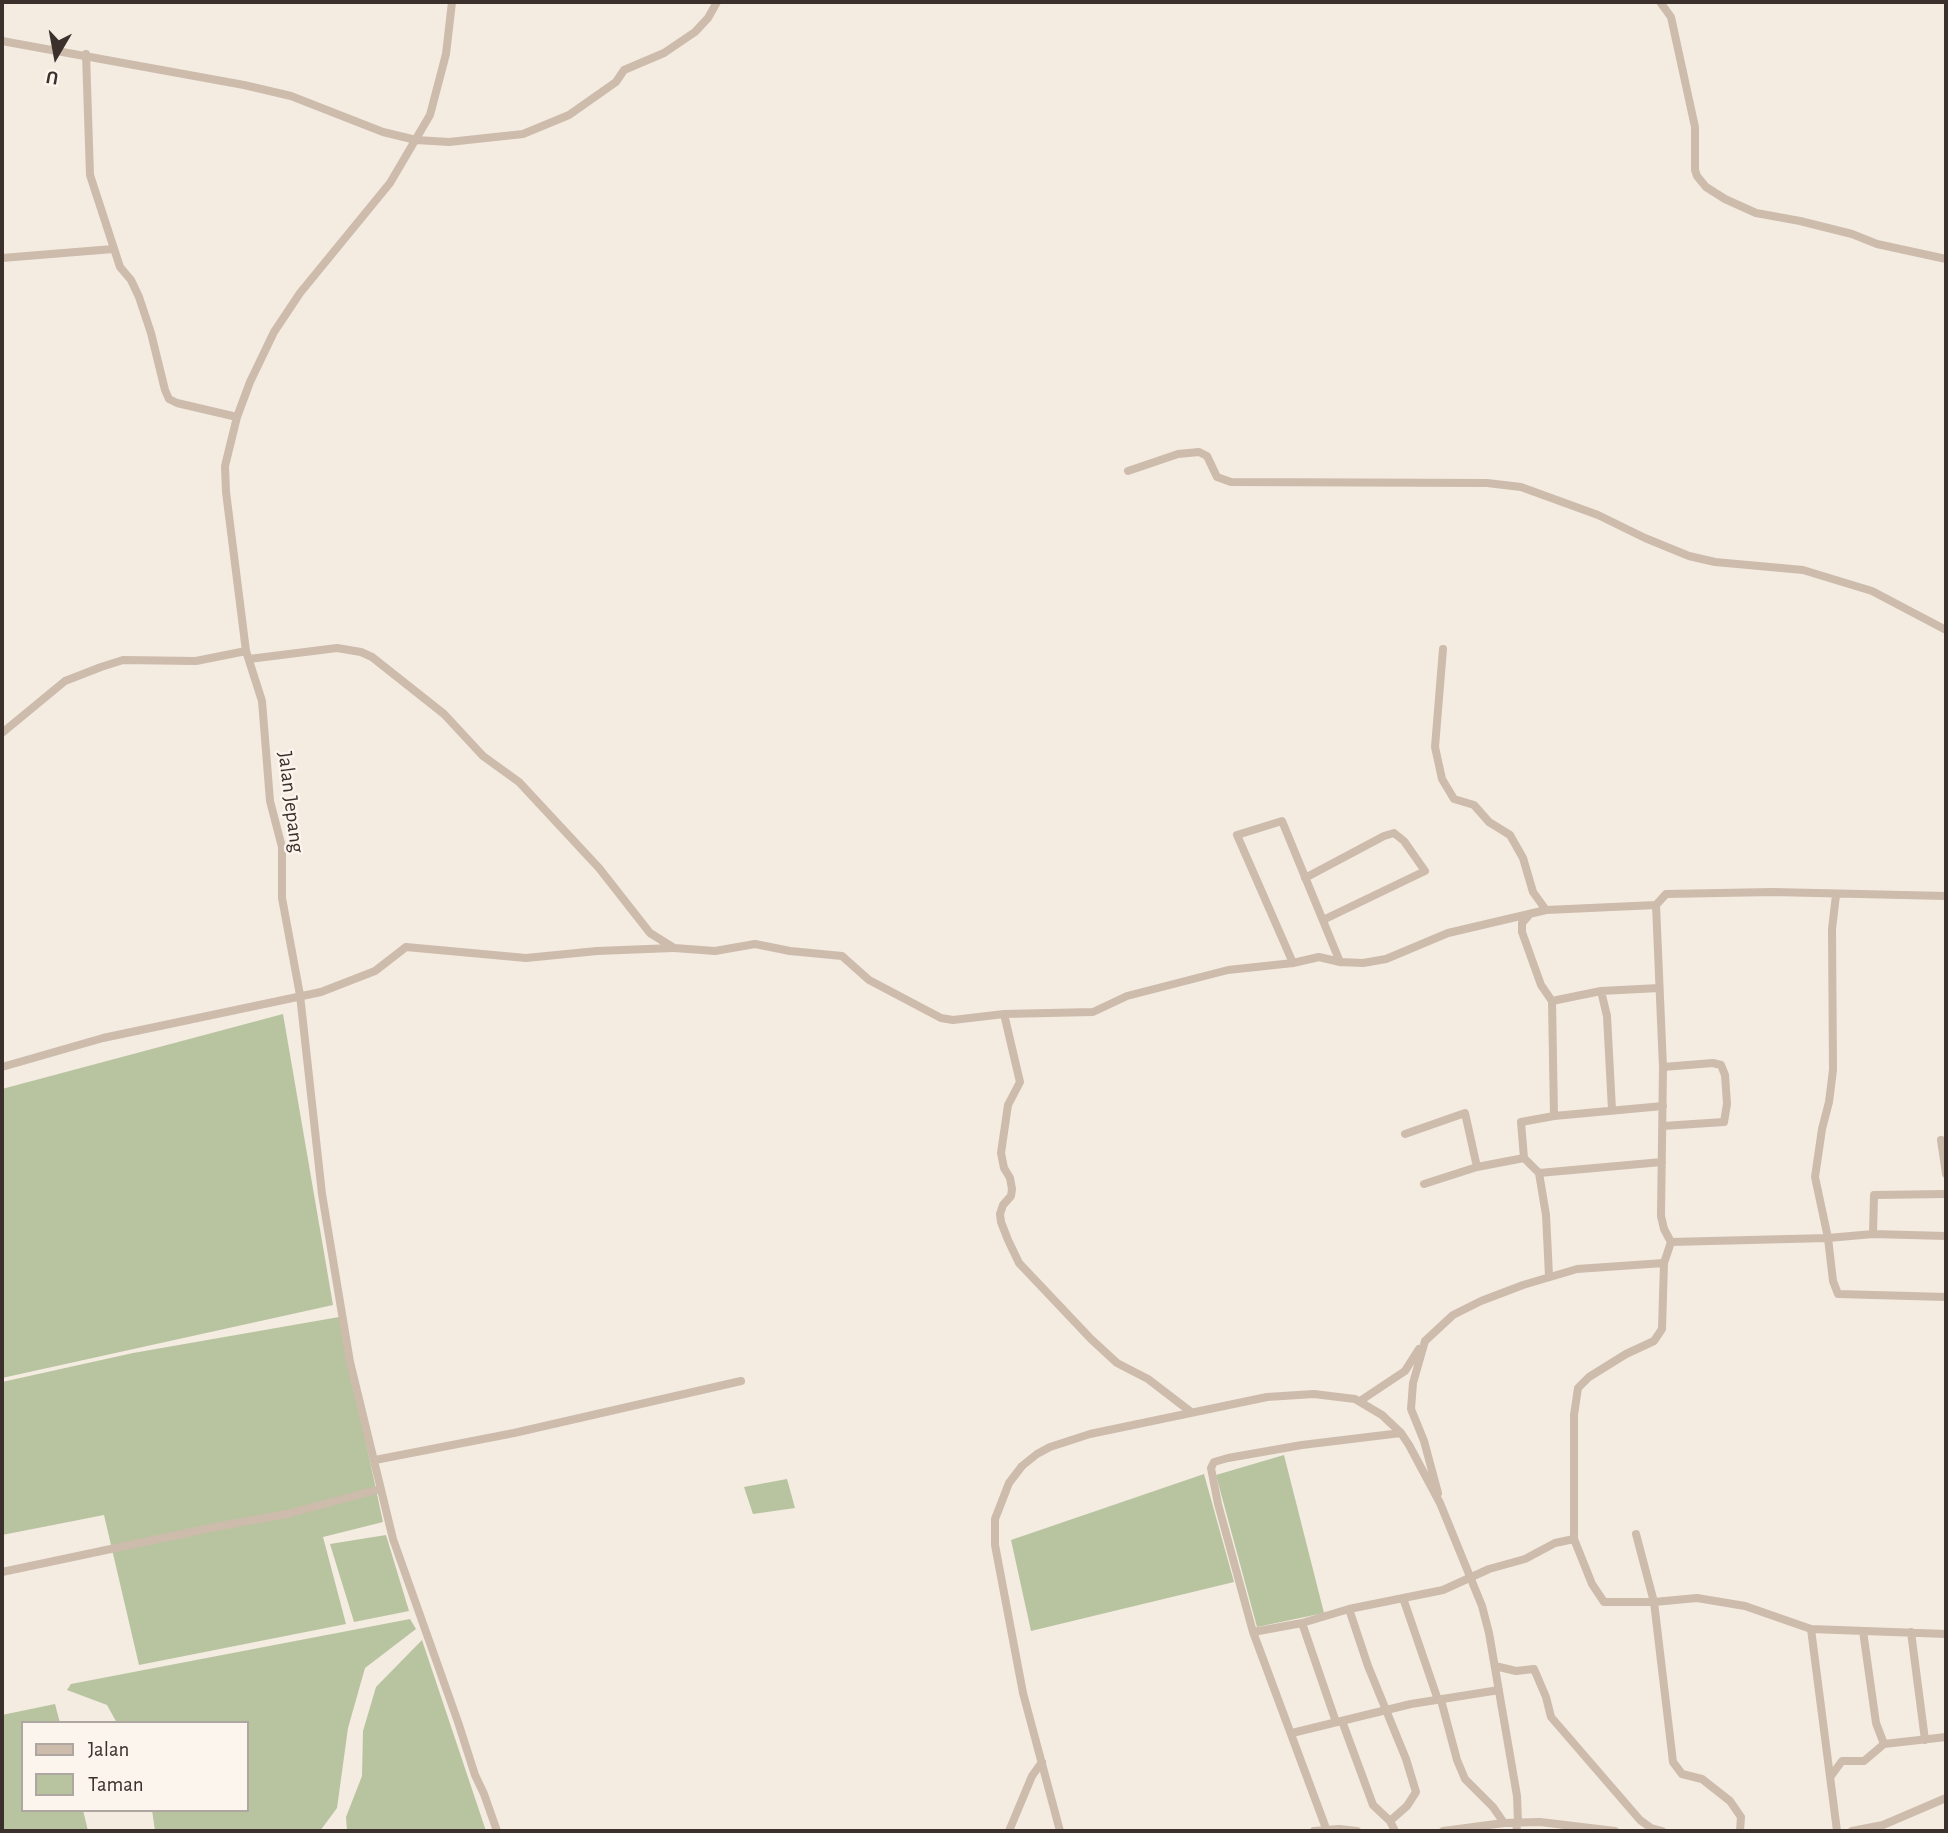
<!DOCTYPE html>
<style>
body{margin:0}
#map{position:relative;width:1948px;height:1833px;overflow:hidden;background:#f4ebe1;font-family:"Alegreya Sans",sans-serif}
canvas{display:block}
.frame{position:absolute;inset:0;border:4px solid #3b302b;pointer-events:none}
.legend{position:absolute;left:21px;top:1721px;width:228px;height:91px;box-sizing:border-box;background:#fbf5ee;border:2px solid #aea6a0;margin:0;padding:9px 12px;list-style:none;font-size:21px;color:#3b302b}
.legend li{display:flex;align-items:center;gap:14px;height:35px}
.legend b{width:35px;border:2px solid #aea6a0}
.north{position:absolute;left:21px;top:21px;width:70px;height:70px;-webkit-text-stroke:5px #fbf5ee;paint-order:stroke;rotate:190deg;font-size:19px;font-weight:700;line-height:28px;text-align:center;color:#3b302b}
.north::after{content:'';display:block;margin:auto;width:24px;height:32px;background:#3b302b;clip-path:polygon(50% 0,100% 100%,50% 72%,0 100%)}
</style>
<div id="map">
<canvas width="1948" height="1833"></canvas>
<div class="frame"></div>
<ul class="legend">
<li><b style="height:9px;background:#cdbbac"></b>Jalan</li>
<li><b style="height:19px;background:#b8c4a0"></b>Taman</li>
</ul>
<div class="north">U</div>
</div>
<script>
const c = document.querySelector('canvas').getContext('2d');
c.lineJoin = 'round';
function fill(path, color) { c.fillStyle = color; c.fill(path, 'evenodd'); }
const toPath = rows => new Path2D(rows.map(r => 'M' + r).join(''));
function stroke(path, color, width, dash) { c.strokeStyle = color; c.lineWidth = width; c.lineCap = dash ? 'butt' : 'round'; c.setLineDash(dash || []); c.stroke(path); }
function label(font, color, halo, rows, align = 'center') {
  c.font = font + ' "Alegreya Sans",sans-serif'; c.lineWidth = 5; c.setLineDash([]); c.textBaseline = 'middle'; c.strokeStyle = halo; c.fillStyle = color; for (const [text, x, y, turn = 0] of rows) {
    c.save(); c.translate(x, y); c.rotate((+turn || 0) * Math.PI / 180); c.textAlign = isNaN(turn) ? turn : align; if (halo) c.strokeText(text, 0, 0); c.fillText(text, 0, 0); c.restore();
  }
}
fill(toPath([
 [283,1014,333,1305,2,1378,2,1089],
 [339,1317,383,1522,323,1537,346,1624,139,1665,104,1515,2,1535,2,1382,133,1353],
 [1284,1455,1324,1613,1257,1627,1216,1475],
 [1204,1474,1234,1582,1031,1631,1011,1540],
 [787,1479,795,1508,753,1514,744,1487],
 [386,1535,409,1611,354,1622,330,1544],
 [410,1619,416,1629,365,1668,348,1728,337,1808,320,1831,155,1831,152,1810,247,1810,247,1723,117,1723,107,1705,67,1690,71,1684],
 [422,1640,486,1831,347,1831,346,1817,362,1776,363,1731,376,1687],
 [55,1704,60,1723,23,1723,23,1810,83,1810,88,1831,2,1831,2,1715]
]), '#b8c4a0');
stroke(toPath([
 [452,2,446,54,430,115,390,183,300,293,274,332,250,382,237,417,225,466,226,492,246,651,262,701,270,801,282,847,282,898,300,995,322,1194,350,1362,393,1539,458,1722,475,1775,484,1794,497,1831],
 [1660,2,1671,17,1695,127,1695,170,1697,176,1706,187,1725,199,1756,213,1800,221,1852,234,1877,244,1946,259],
 [2,41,244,85,291,96,383,132,416,140,449,142,523,134,569,115,616,82,624,70,664,53,695,32,708,18,717,2],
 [86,54,90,175,120,267,131,280,139,297,151,333,165,390,169,399,177,403,237,417],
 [2,258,113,249],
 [1128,471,1178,454,1199,452,1207,456,1217,477,1231,482,1487,483,1521,487,1598,515,1645,538,1689,556,1715,562,1803,570,1872,591,1946,630],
 [1443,649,1435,747,1442,779,1454,799,1474,805,1489,822,1510,835,1523,858,1533,892,1546,910],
 [249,659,337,648,361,652,372,657,444,714,483,756,519,782,599,868,650,933,674,948,715,951,755,944,790,951,842,956,869,980,941,1018,953,1020,1004,1014,1093,1012,1127,996,1228,970,1293,963,1319,957,1340,962,1363,963,1386,959,1448,933,1546,910,1656,905,1666,894,1773,892,1946,896],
 [2,733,65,681,101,667,123,660,196,661,246,651],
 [1305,878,1384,836,1394,833,1404,841,1425,871,1323,920],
 [1836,895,1832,929,1833,1070,1829,1102,1822,1129,1815,1177,1828,1238,1833,1281,1838,1294,1946,1297],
 [1656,905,1663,1067,1661,1216,1664,1229,1671,1242,1828,1238,1873,1234,1946,1236],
 [1529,915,1522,923,1522,932,1541,985,1552,1001,1554,1116],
 [1293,963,1237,835,1282,821,1340,962],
 [1601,991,1607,1016,1612,1110],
 [1552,1001,1601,991,1659,988],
 [1004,1014,1020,1082,1008,1105,1001,1153,1004,1168,1010,1178,1012,1189,1011,1196,1003,1205,1000,1214,1001,1222,1008,1240,1019,1263,1091,1339,1117,1363,1148,1379,1191,1412],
 [2,1067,103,1038,321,992,375,971,406,947,526,958,597,951,673,948],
 [1663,1126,1724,1122,1727,1104,1725,1075,1721,1065,1713,1063,1663,1067],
 [1405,1134,1465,1113,1477,1167],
 [1941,1140,1946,1174],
 [1662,1162,1539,1173,1524,1158,1521,1122,1554,1116,1663,1106],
 [1539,1173,1546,1215,1549,1276],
 [1424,1184,1477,1167,1524,1158],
 [1873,1234,1874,1195,1946,1194],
 [1360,1401,1405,1371,1419,1349],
 [375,1460,514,1433,741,1381],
 [1438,1493,1424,1441,1411,1409,1413,1383,1425,1341,1453,1315,1481,1301,1523,1285,1577,1269,1664,1263,1671,1242],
 [1636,1534,1654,1602,1673,1762,1682,1774,1702,1779,1730,1801,1741,1817,1740,1831],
 [1574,1539,1574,1415,1578,1388,1589,1377,1626,1354,1654,1341,1662,1329,1664,1263],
 [2,1572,215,1527,287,1514,380,1489],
 [1403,1598,1438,1700],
 [1349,1609,1368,1666,1406,1759,1416,1792,1407,1806,1390,1821,1395,1831],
 [1302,1623,1336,1722],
 [1811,1629,1837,1831],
 [1863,1631,1876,1723,1884,1744,1946,1737],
 [1253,1632,1302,1623,1349,1609,1443,1590,1489,1569,1525,1559,1555,1543,1574,1539,1592,1584,1604,1602,1654,1602,1697,1598,1745,1606,1811,1629,1946,1634],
 [1911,1632,1925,1740],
 [1495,1666,1516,1671,1534,1669,1546,1697,1551,1717,1640,1820,1651,1828,1662,1831],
 [1441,1700,1457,1760,1465,1779,1493,1807,1504,1823],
 [1342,1721,1373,1805,1390,1821],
 [1292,1733,1411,1704,1499,1690],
 [1831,1776,1842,1761,1864,1761,1884,1744],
 [1009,1831,1032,1776,1042,1762],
 [1060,1831,1023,1693,995,1545,995,1519,1009,1483,1022,1466,1037,1454,1050,1447,1090,1434,1267,1397,1314,1394,1355,1399,1382,1415,1401,1433,1409,1445,1440,1503,1482,1606,1489,1633,1517,1796,1518,1822,1516,1831],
 [1314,1831,1339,1829,1357,1831],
 [1327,1831,1253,1632,1218,1504,1211,1468,1214,1462,1228,1458,1302,1445,1401,1433],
 [1443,1831,1504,1823,1540,1822,1615,1831],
 [1852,1831,1883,1825,1946,1798]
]), '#cdbbac', 8);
label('21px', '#3b302b', '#fbf5ee', [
 ["Jalan Jepang",291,802,83]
]);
</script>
